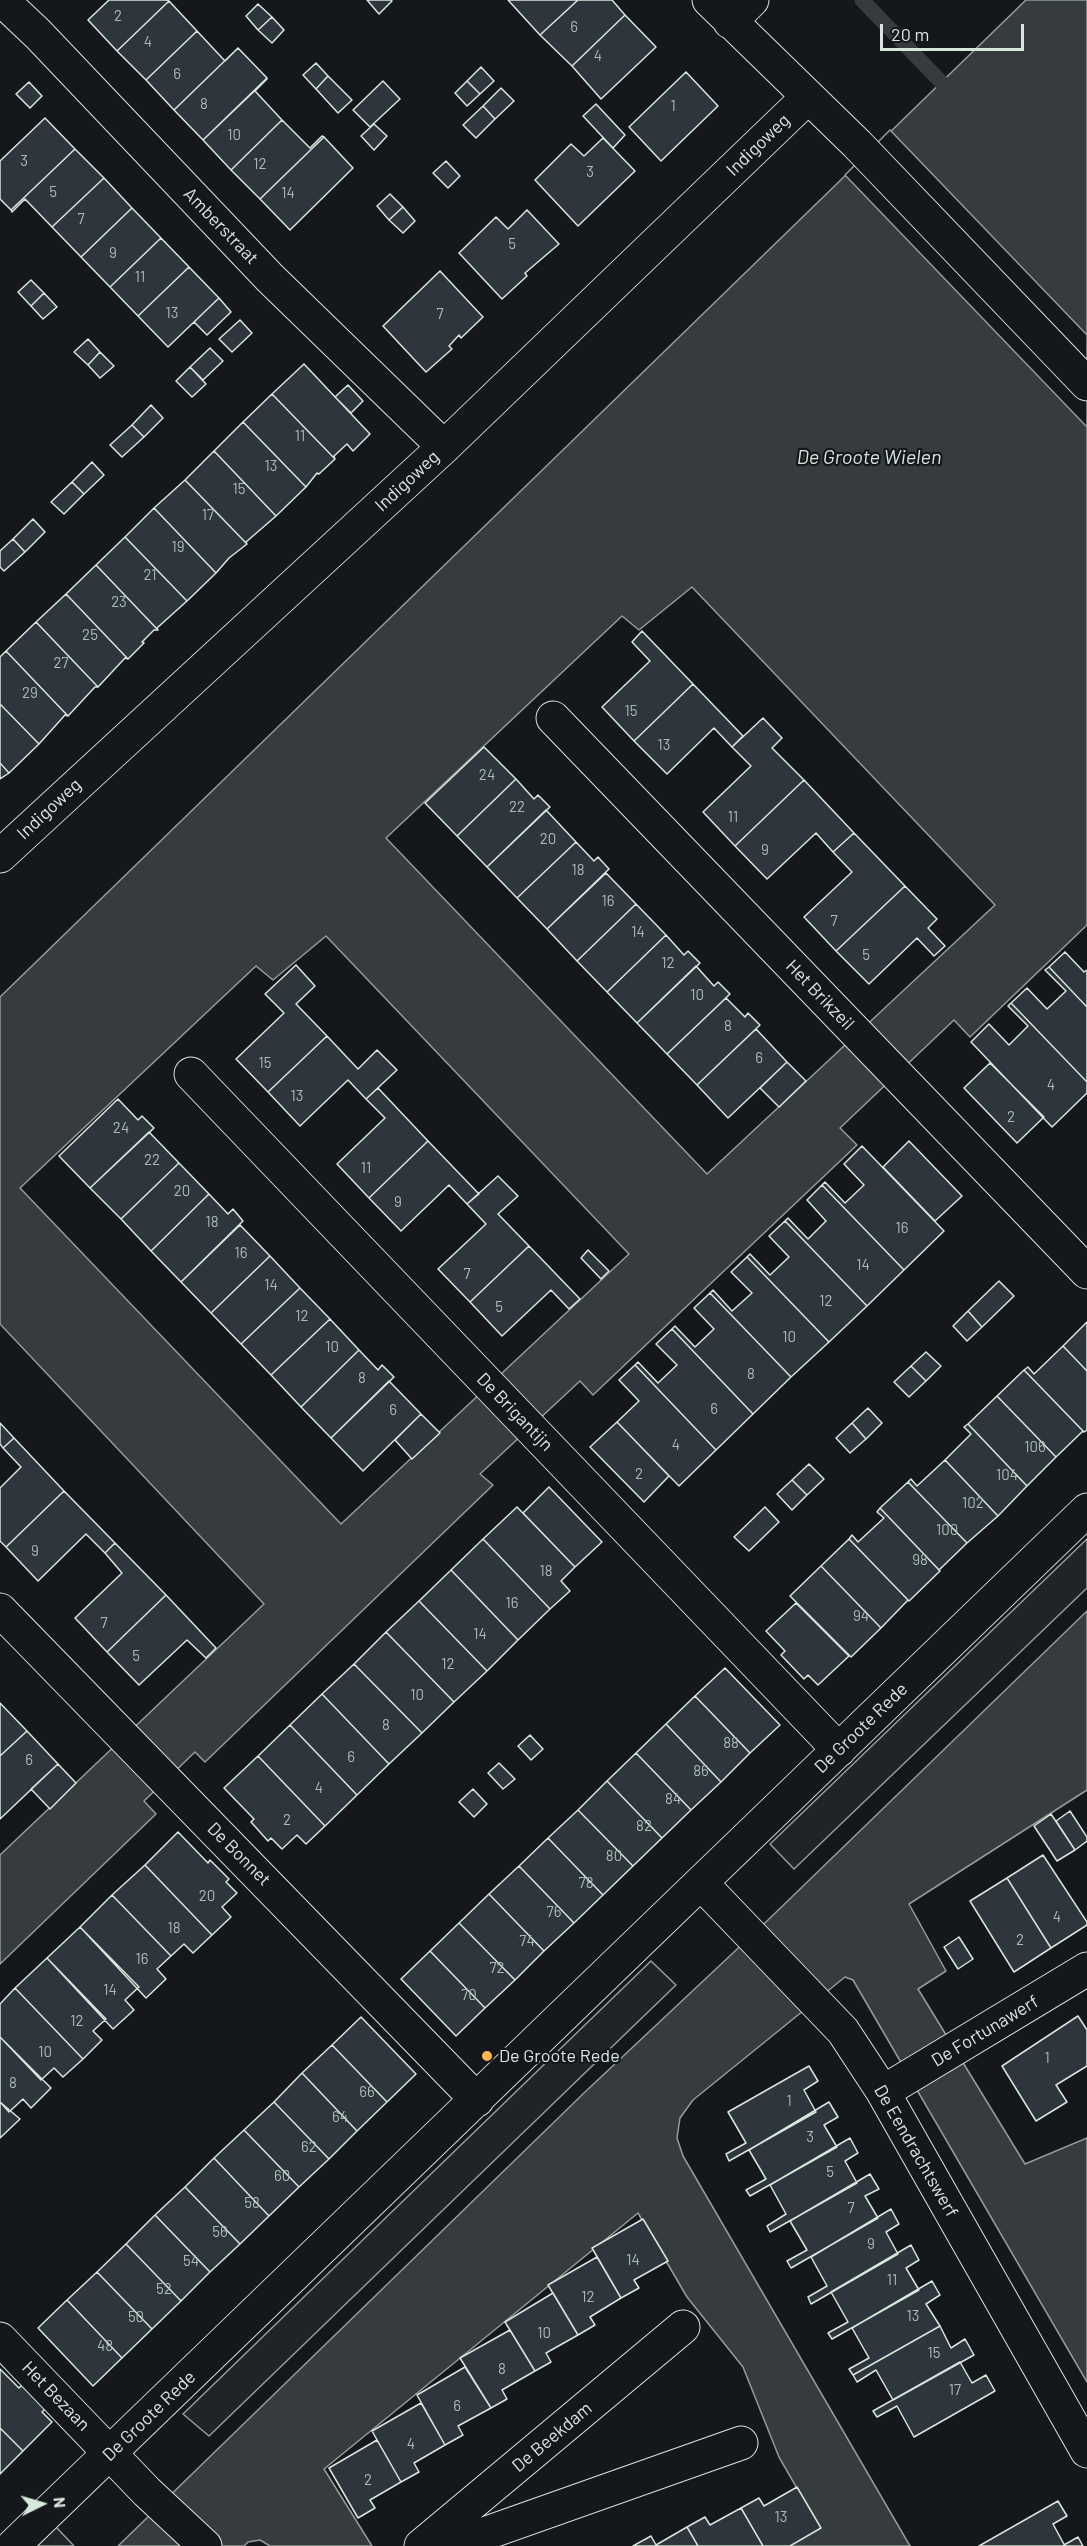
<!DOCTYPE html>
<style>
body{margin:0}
#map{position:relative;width:1087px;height:2546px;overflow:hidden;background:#14181c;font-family:Barlow,sans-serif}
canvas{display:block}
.north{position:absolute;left:12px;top:2474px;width:60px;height:60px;-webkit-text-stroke:4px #14181c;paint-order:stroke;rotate:85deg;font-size:16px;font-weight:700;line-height:24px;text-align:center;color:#d8e6dc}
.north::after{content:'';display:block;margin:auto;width:21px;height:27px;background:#d8e6dc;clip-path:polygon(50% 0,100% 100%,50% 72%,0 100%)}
.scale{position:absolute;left:880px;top:24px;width:144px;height:27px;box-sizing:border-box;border:3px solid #d8e6dc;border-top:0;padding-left:8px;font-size:18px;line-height:21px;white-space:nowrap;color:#d8e6dc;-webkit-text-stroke:4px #14181c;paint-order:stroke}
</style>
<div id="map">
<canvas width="1087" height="2546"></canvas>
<div class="north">N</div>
<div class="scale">20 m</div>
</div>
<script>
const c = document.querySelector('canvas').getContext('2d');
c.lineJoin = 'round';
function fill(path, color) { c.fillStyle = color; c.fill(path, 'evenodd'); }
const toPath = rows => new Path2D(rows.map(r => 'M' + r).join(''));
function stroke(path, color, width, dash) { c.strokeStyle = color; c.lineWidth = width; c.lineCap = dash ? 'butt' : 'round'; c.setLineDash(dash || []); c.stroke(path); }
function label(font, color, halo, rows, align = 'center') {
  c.font = font + ' Barlow,sans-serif'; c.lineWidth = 4.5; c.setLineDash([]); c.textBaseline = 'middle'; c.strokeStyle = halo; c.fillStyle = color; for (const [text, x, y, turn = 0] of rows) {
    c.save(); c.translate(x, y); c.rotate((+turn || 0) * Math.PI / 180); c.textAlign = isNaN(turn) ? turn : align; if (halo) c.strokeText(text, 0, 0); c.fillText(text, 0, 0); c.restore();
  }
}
const green = toPath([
 [1087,1539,1087,1588,794,1869,770,1844,1087,1539],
 [651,1961,676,1985,209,2436,183,2414,651,1961],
 [56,2527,74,2546,37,2546,56,2527]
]);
fill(green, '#202428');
stroke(green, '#939e99', 1.5);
const water = toPath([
 [1026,0,1087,0,1087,925,970,1037,954,1020,840,1128,857,1145,593,1395,580,1381,480,1474,493,1485,205,1762,195,1752,144,1801,156,1814,0,1964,0,1855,264,1604,0,1324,0,997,1026,0],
 [692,587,995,905,707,1174,386,838,622,616,639,630,692,587],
 [326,936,629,1254,341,1524,20,1188,256,966,273,980,326,936],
 [1087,1611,1087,1790,909,1904,946,1971,918,1989,1025,2164,1087,2138,1087,2382,853,1980,845,1977,693,2100,680,2118,677,2138,683,2156,910,2546,773,2546,820,2528,779,2457,743,2367,687,2297,638,2213,324,2469,372,2546,270,2546,260,2540,248,2542,244,2546,118,2546,585,2092,767,1921,1087,1611]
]);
fill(water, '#363b3e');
stroke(water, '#939e99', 1.5);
const pier = toPath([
 [890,130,1087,335,1087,427,845,175,890,130]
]);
fill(pier, '#14181c');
stroke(pier, '#939e99', 1.5);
stroke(toPath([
 [862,0,943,84]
]), '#363b3e', 15);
const building = toPath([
 [109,0,167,0,169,1,117,51,88,20,109,0],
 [367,0,391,0,392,1,379,14,367,0],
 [508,0,578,0,540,35,508,0],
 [578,0,612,0,625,15,572,66,540,35,578,0],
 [169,1,197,31,146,80,117,51,169,1],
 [258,4,272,17,258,30,246,16,258,4],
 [625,15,656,47,601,99,572,66,625,15],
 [272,17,284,30,272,43,258,30,272,17],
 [197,31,225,61,238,48,174,110,146,80,197,31],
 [238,48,267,78,203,140,174,110,238,48],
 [316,63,328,76,316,89,303,75,316,63],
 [481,67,494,81,480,94,467,81,481,67],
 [686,72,718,106,661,161,629,127,686,72],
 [328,76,352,100,338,113,316,89,328,76],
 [267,79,255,91,282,120,231,170,203,140,267,79],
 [383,81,400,99,370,127,353,110,383,81],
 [467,81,480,94,467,106,455,93,467,81],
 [29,82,42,96,30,108,16,94,29,82],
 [501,88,514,101,495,119,483,106,501,88],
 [596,104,625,135,613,148,583,116,596,104],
 [483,106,495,119,476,138,463,125,483,106],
 [45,118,75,149,11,210,0,199,0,161,45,118],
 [282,120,310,148,322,136,324,137,260,199,231,170,282,120],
 [374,124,387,136,374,150,361,136,374,124],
 [324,137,353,168,290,230,260,199,324,137],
 [603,138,635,171,578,226,535,180,571,144,584,156,603,138],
 [75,149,104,178,52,227,25,199,12,212,11,210,75,149],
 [446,161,460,176,448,188,433,173,446,161],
 [104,178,132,208,81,257,52,227,104,178],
 [390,194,403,207,389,220,377,206,390,194],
 [403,207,415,221,403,233,389,220,403,207],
 [132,208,161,238,110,287,81,257,132,208],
 [527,210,559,244,525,273,527,276,502,299,459,253,496,217,508,229,527,210],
 [161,238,189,267,138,316,110,287,161,238],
 [189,267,219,298,168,347,138,316,189,267],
 [440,271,483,317,461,338,459,335,449,346,452,349,426,372,383,326,440,271],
 [31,280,44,293,31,306,18,292,31,280],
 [44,293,57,307,43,319,31,306,44,293],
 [219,298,231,312,207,335,194,322,219,298],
 [240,320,252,333,232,352,219,339,240,320],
 [88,339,100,352,88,365,74,352,88,339],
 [210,348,223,361,203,380,190,367,210,348],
 [100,352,114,366,100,378,88,365,100,352],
 [304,364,370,434,353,451,347,444,334,456,335,459,272,394,304,364],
 [190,367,206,384,192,397,176,381,190,367],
 [348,385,363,401,351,413,335,397,348,385],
 [272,394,335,459,319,474,317,473,306,487,243,422,272,394],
 [151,405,163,418,144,437,132,425,151,405],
 [243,422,306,487,276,516,214,451,243,422],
 [132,425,144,437,122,457,110,445,132,425],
 [214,451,276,516,246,542,247,544,185,480,214,451],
 [92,462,104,475,84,494,72,482,92,462],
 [185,480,247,544,229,558,216,573,154,508,185,480],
 [72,482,84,494,64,514,51,502,72,482],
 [154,508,216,573,187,601,125,537,154,508],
 [33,519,45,532,25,552,13,539,33,519],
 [125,537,187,601,157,628,158,630,96,565,125,537],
 [13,539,25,552,4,571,0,567,0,551,13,539],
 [96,565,158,630,154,630,142,642,144,643,128,659,66,594,96,565],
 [66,594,128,659,125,658,98,687,36,622,66,594],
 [36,622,98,687,95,687,68,716,6,651,36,622],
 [642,631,693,684,634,741,602,707,650,661,632,642,642,631],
 [6,651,68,716,65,715,39,744,0,704,0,657,6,651],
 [693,684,743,736,732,747,714,728,667,774,634,741,693,684],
 [0,704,39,744,9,773,0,763,0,704],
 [763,718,782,738,772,748,804,780,735,846,703,812,751,766,732,747,763,718],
 [484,747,516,779,457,836,425,803,484,747],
 [0,763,9,773,0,779,0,763],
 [516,779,534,799,538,795,550,807,487,867,457,836,516,779],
 [804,780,854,833,833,852,816,833,767,879,735,846,804,780],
 [546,810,576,842,517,898,487,867,546,810],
 [854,833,905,886,836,951,804,917,852,872,833,852,854,833],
 [576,842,594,861,598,857,609,869,547,929,517,898,576,842],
 [606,873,636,904,577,961,547,929,606,873],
 [905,886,937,919,928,928,945,946,934,956,917,938,869,984,836,951,905,886],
 [636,904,666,935,607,992,577,961,636,904],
 [666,935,684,955,688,951,700,963,637,1023,607,992,666,935],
 [1065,952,1084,972,1087,970,1087,1007,1049,967,1065,952],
 [296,965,315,986,296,1004,327,1036,268,1092,236,1059,284,1013,265,994,296,965],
 [696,966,714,986,718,982,730,994,667,1054,637,1023,696,966],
 [1049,967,1087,1007,1087,1082,1011,1003,1027,988,1047,1009,1066,991,1045,970,1049,967],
 [726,998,745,1017,748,1013,760,1025,697,1085,667,1054,726,998],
 [1011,1003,1087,1082,1087,1093,1052,1127,971,1042,989,1024,1009,1045,1028,1026,1008,1006,1011,1003],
 [756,1029,787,1062,728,1118,697,1085,756,1029],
 [327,1036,358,1069,377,1050,397,1070,366,1099,348,1080,300,1126,268,1092,327,1036],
 [787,1062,806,1081,779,1107,760,1088,787,1062],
 [990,1063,1044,1117,1017,1143,964,1088,990,1063],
 [378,1088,428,1141,369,1198,337,1164,385,1118,366,1099,378,1088],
 [118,1099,138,1120,142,1116,154,1128,90,1188,59,1156,118,1099],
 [149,1132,179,1163,121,1219,90,1188,149,1132],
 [428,1141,479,1194,467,1204,449,1185,401,1231,369,1198,428,1141],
 [909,1141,962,1196,935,1221,883,1167,909,1141],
 [862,1146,944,1231,904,1270,822,1185,825,1182,845,1203,864,1185,844,1164,862,1146],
 [179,1163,209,1194,151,1251,121,1219,179,1163],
 [498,1176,518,1196,498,1214,529,1246,470,1302,438,1269,486,1224,467,1204,498,1176],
 [822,1185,904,1270,867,1306,785,1221,788,1218,808,1239,826,1221,807,1200,822,1185],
 [209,1194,228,1214,233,1209,243,1221,181,1282,151,1251,209,1194],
 [785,1221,867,1306,829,1342,747,1257,750,1254,770,1275,789,1257,769,1236,785,1221],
 [240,1225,270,1256,211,1313,181,1282,240,1225],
 [529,1246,580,1299,569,1309,551,1290,502,1336,470,1302,529,1246],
 [588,1250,609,1271,601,1279,581,1258,588,1250],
 [270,1256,300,1288,241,1344,211,1313,270,1256],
 [747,1257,829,1342,791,1377,710,1293,713,1290,732,1311,752,1293,731,1272,747,1257],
 [999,1281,1014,1296,982,1327,968,1311,999,1281],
 [300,1288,330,1319,271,1375,241,1344,300,1288],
 [710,1293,791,1377,753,1414,672,1329,675,1326,695,1347,714,1329,694,1308,710,1293],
 [968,1311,982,1327,967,1341,953,1326,968,1311],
 [330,1319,359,1350,301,1407,271,1375,330,1319],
 [1087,1322,1087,1371,1063,1346,1087,1322],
 [672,1329,753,1414,716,1450,635,1365,638,1362,658,1383,677,1365,656,1344,672,1329],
 [1063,1346,1087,1371,1087,1430,1084,1432,1024,1370,1028,1367,1034,1374,1063,1346],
 [359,1350,378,1370,382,1365,394,1377,331,1438,301,1407,359,1350],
 [926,1352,941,1366,926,1381,911,1366,926,1352],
 [635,1365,716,1450,679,1486,617,1422,639,1401,619,1380,635,1365],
 [911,1366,926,1381,909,1397,894,1382,911,1366],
 [1024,1370,1083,1431,1056,1457,997,1396,1024,1370],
 [389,1381,421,1414,363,1471,331,1438,389,1381],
 [997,1396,1056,1457,1027,1486,968,1424,997,1396],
 [868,1408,882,1423,866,1439,852,1423,868,1408],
 [421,1414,440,1433,412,1459,395,1440,421,1414],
 [617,1422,669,1476,644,1502,590,1447,617,1422],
 [0,1423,14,1438,3,1448,0,1444,0,1423],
 [852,1423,866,1439,850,1453,836,1438,852,1423],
 [968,1424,1027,1486,998,1516,945,1460,971,1434,964,1427,968,1424],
 [14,1438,64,1491,6,1547,0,1541,0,1488,21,1467,3,1448,14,1438],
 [945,1460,998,1516,967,1543,908,1482,911,1479,917,1486,945,1460],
 [809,1464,824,1479,807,1495,792,1480,809,1464],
 [792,1480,807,1495,792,1510,777,1494,792,1480],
 [908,1482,967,1543,939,1570,880,1508,908,1482],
 [549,1487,602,1542,575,1567,523,1513,549,1487],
 [64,1491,115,1543,105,1553,86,1534,38,1581,6,1547,64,1491],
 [517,1507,575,1567,561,1581,570,1591,550,1609,483,1539,517,1507],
 [765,1507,779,1522,749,1551,734,1537,765,1507],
 [880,1508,940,1571,909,1601,849,1539,852,1535,858,1542,884,1518,877,1512,880,1508],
 [483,1539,550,1609,518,1640,451,1570,483,1539],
 [849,1539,908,1600,881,1628,821,1566,849,1539],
 [115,1543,166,1595,107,1652,75,1618,122,1573,105,1553,115,1543],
 [821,1566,881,1628,851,1657,790,1596,821,1566],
 [451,1570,518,1640,487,1671,419,1601,451,1570],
 [166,1595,216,1648,206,1658,187,1640,139,1685,107,1652,166,1595],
 [419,1601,487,1671,454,1702,386,1632,419,1601],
 [796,1603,849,1656,818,1685,808,1675,804,1679,781,1655,785,1651,766,1631,796,1603],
 [386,1632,454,1702,422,1733,354,1664,386,1632],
 [354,1664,422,1733,389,1764,322,1694,354,1664],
 [725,1668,780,1725,750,1753,695,1696,725,1668],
 [322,1694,389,1764,357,1795,290,1725,322,1694],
 [695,1696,750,1753,721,1782,666,1724,695,1696],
 [0,1703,27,1731,0,1756,0,1703],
 [666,1724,721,1782,691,1810,636,1753,666,1724],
 [290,1725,357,1795,325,1826,258,1756,290,1725],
 [27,1731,58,1764,0,1819,0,1756,27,1731],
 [530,1735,543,1749,531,1760,518,1746,530,1735],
 [636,1753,691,1810,662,1838,607,1781,636,1753],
 [258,1756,325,1826,306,1844,297,1835,282,1849,271,1838,268,1841,251,1822,254,1819,224,1788,258,1756],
 [499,1763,515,1779,503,1789,488,1773,499,1763],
 [58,1764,76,1783,50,1809,31,1789,58,1764],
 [607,1781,662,1838,633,1866,578,1810,607,1781],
 [473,1789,487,1804,474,1817,459,1802,473,1789],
 [578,1810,633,1866,603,1895,548,1838,578,1810],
 [1070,1811,1087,1837,1087,1841,1075,1850,1056,1821,1070,1811],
 [1051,1814,1075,1850,1057,1861,1034,1826,1051,1814],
 [178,1832,208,1863,210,1860,229,1879,226,1882,237,1893,222,1907,231,1917,212,1935,145,1865,178,1832],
 [548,1838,603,1895,574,1923,519,1866,548,1838],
 [1043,1855,1087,1922,1087,1925,1051,1948,1007,1878,1043,1855],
 [145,1865,212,1935,193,1953,184,1944,171,1956,112,1895,145,1865],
 [519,1866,574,1923,544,1951,489,1894,519,1866],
 [1007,1878,1051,1948,1014,1972,970,1901,1007,1878],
 [489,1894,544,1951,515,1980,459,1923,489,1894],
 [112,1895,171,1956,157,1969,166,1979,146,1998,80,1927,112,1895],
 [459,1923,515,1980,485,2008,430,1951,459,1923],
 [80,1927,139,1987,125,2000,134,2010,113,2029,47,1958,80,1927],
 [959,1937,973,1959,958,1969,944,1947,959,1937],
 [430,1951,485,2008,456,2036,401,1979,430,1951],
 [47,1958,106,2019,93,2031,102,2040,83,2059,15,1988,47,1958],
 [15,1988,83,2059,63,2077,54,2068,41,2080,0,2037,0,2004,15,1988],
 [1078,2016,1087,2030,1087,2066,1056,2085,1067,2102,1036,2121,1002,2066,1078,2016],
 [361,2017,416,2074,387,2102,332,2045,361,2017],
 [0,2037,51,2088,31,2108,23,2099,9,2112,0,2102,0,2037],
 [332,2045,387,2102,357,2131,302,2073,332,2045],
 [809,2066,818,2081,804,2090,816,2112,729,2161,726,2154,746,2143,728,2112,809,2066],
 [302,2073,357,2131,329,2159,274,2102,302,2073],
 [0,2102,20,2119,0,2138,0,2102],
 [274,2102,329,2159,299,2187,244,2130,274,2102],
 [829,2102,838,2117,824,2125,837,2147,750,2196,746,2190,766,2179,749,2150,829,2102],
 [244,2130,299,2187,269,2216,214,2158,244,2130],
 [850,2138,858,2153,845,2161,857,2183,770,2232,767,2226,786,2214,770,2185,850,2138],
 [214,2158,269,2216,240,2244,185,2187,214,2158],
 [870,2174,879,2189,865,2196,878,2218,791,2268,787,2261,807,2250,790,2221,870,2174],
 [185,2187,240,2244,210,2272,155,2215,185,2187],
 [891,2209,899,2224,886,2232,898,2254,811,2304,808,2297,827,2286,811,2257,891,2209],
 [155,2215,210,2272,181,2301,126,2244,155,2215],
 [643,2219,668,2261,634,2280,639,2288,621,2298,592,2248,643,2219],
 [126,2244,181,2301,152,2329,97,2272,126,2244],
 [911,2245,919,2260,906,2268,919,2290,832,2339,828,2333,848,2322,831,2292,911,2245],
 [597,2257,621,2298,590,2317,595,2325,578,2335,548,2285,597,2257],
 [97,2272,152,2329,122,2358,67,2300,97,2272],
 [932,2281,940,2295,926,2304,940,2326,853,2375,849,2369,869,2358,852,2328,932,2281],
 [553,2293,578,2335,546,2353,551,2362,535,2371,505,2322,553,2293],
 [67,2300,122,2358,93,2386,38,2328,67,2300],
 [940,2326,951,2348,965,2339,974,2355,893,2400,876,2370,857,2382,853,2375,940,2326],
 [510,2330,535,2371,502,2390,507,2399,491,2408,460,2358,510,2330],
 [960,2362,972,2383,986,2375,995,2391,914,2437,897,2406,877,2417,873,2411,960,2362],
 [465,2367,491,2408,458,2426,463,2435,445,2445,417,2395,465,2367],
 [0,2369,19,2388,23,2384,46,2408,42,2412,52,2422,23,2451,0,2428,0,2369],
 [421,2403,445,2445,414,2463,419,2472,401,2482,372,2431,421,2403],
 [0,2428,23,2451,0,2474,0,2428],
 [377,2440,401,2482,370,2500,375,2508,358,2518,329,2468,377,2440],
 [797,2487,821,2528,790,2546,763,2546,741,2508,759,2498,764,2506,797,2487],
 [1058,2501,1067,2516,1053,2524,1065,2546,979,2546,1058,2501],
 [741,2508,763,2546,698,2546,687,2527,705,2517,710,2525,741,2508],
 [687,2527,698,2546,633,2546,651,2536,656,2545,687,2527],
 [1078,2537,1083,2546,1065,2546,1064,2545,1078,2537]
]);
fill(building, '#2c363c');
stroke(building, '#d8e6dc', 1.5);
const minor = toPath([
 [2,0,38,34,270,278,444,447],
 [709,0,857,144,1087,384],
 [730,22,752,0],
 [553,718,1087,1272],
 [0,856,444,447,807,98],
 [191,1074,839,1750],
 [0,1610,477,2100],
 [701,1883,843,2031,883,2092,1087,2451],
 [883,2092,1087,1969],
 [0,2339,147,2492,205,2546],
 [13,2546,1087,1510],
 [421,2546,683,2327],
 [450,2546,741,2443]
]);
stroke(minor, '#d8e6dc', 35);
stroke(minor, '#14181c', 33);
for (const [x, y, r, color] of [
 [487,2056,6,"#ffb74d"]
]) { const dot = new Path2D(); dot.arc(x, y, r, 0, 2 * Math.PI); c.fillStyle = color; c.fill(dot); stroke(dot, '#14181c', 2); }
label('15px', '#adbab4', null, [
 ["2",118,16],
 ["6",574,27],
 ["4",148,42],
 ["4",598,56],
 ["6",177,74],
 ["8",204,104],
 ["1",673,106],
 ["10",234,135],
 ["3",24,161],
 ["12",260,164],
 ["3",590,172],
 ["5",53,192],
 ["14",288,193],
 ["7",81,219],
 ["5",512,244],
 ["9",113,253],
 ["11",140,277],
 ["13",172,313],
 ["7",440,314],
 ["11",300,436],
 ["13",271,466],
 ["15",239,489],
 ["17",208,515],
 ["19",178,547],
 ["21",150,575],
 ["23",119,602],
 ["25",90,635],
 ["27",61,663],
 ["29",30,693],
 ["15",631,711],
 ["13",664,745],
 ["24",487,775],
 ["22",517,807],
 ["11",733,817],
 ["20",548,839],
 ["9",765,850],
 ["18",578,870],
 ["16",608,901],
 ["7",834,921],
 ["14",638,932],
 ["5",866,955],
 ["12",668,963],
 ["10",697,995],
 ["8",728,1026],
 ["6",759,1058],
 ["15",265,1063],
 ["4",1051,1085],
 ["13",297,1096],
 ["2",1011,1117],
 ["24",121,1128],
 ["22",152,1160],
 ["11",366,1168],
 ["20",182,1191],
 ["9",398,1202],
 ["18",212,1222],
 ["16",902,1228],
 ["16",241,1253],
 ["14",863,1265],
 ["7",467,1274],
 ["14",271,1285],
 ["12",826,1301],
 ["5",499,1307],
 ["12",302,1316],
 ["10",789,1337],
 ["10",332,1347],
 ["8",751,1374],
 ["8",362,1378],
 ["6",714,1409],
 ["6",393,1410],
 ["4",676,1445],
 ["106",1035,1447],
 ["2",639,1474],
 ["104",1007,1475],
 ["102",973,1503],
 ["100",947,1530],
 ["9",35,1551],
 ["98",920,1560],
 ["18",546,1571],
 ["16",512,1603],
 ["94",861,1616],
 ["7",104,1623],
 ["14",480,1634],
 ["5",136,1656],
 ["12",448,1664],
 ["10",417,1695],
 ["8",386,1725],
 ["88",731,1743],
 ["6",351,1757],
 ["6",29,1760],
 ["86",701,1771],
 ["4",319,1788],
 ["84",673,1799],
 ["2",287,1820],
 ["82",644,1826],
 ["80",614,1856],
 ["78",586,1883],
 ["20",207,1896],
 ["76",554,1912],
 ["4",1057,1917],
 ["18",174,1928],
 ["2",1020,1940],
 ["74",527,1941],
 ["16",142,1959],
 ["72",497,1968],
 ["14",110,1990],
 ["70",469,1995],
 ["12",77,2021],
 ["10",45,2052],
 ["1",1047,2058],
 ["8",13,2083],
 ["66",367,2092],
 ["1",789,2101],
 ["64",340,2117],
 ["3",810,2137],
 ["62",309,2147],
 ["5",830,2172],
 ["60",282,2176],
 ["58",252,2203],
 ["7",851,2208],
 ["56",220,2232],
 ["9",871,2244],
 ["14",633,2260],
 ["54",191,2261],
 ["11",892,2280],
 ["52",164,2289],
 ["12",588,2297],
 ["13",913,2316],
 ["50",136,2317],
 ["10",544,2333],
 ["48",105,2346],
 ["15",934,2353],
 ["8",502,2369],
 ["17",955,2390],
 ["6",457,2406],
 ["4",411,2444],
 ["2",368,2480],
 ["13",781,2517]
]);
label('18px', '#d8e6dc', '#14181c', [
 ["Indigoweg",758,145,-44],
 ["Amberstraat",221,226,46],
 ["Indigoweg",407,481,-43],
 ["Indigoweg",49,809,-43],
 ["Het Brikzeil",820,995,46],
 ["De Brigantijn",515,1412,46],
 ["De Groote Rede",861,1728,-44],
 ["De Bonnet",239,1854,45],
 ["De Fortunawerf",985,2031,-31],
 ["De Eendrachtswerf",916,2151,60],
 ["Het Bezaan",56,2396,46],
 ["De Groote Rede",149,2416,-44],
 ["De Beekdam",552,2437,-40]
]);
label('18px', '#d8e6dc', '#14181c', [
 ["De Groote Rede",499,2056]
], 'left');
label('italic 20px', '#d8e6dc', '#14181c', [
 ["De Groote Wielen",869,457]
]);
</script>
